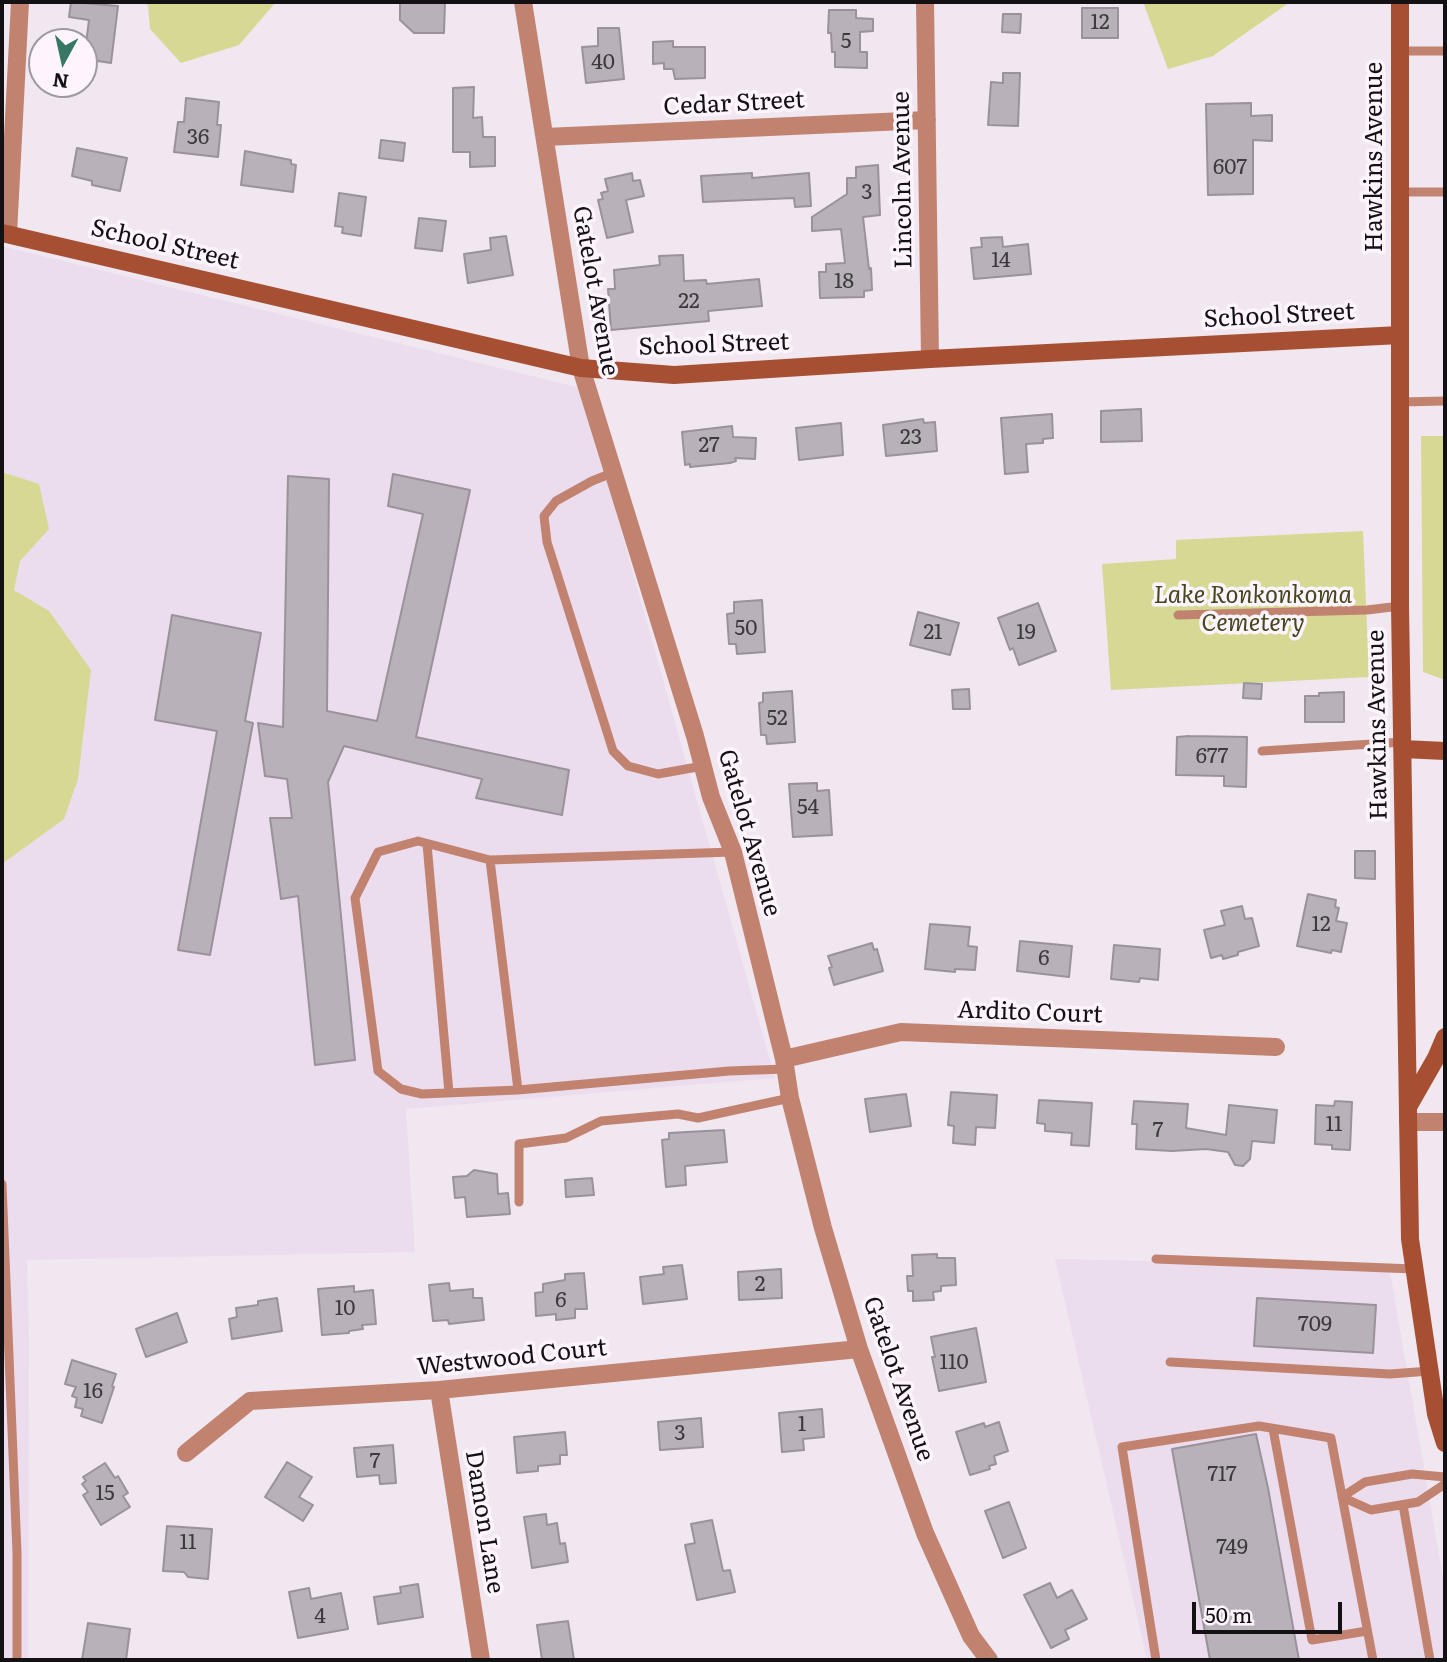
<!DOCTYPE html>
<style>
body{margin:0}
#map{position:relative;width:1447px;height:1662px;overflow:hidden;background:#f0e7f1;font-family:Literata,serif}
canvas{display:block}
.frame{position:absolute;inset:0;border:4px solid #141115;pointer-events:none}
.north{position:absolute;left:28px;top:28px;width:70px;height:70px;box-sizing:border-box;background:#fdf4fe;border:2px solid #a099a1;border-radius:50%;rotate:188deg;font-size:19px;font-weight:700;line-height:28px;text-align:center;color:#141115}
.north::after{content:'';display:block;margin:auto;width:24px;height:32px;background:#387765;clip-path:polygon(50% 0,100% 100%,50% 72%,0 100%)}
.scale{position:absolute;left:1192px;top:1602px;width:150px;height:32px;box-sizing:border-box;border:4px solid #141115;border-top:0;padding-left:9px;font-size:21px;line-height:24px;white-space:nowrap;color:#141115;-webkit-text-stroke:5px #fdf4fe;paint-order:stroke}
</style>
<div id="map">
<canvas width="1447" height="1662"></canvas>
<div class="frame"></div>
<div class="north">N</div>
<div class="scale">50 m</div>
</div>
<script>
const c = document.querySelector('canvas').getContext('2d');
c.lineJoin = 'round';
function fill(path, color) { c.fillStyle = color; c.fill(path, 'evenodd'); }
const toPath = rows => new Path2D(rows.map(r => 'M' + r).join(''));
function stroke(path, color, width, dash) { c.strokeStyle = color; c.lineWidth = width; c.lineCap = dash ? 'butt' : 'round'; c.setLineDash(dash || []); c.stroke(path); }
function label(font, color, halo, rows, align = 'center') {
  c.font = font + ' Literata,serif'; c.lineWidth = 7; c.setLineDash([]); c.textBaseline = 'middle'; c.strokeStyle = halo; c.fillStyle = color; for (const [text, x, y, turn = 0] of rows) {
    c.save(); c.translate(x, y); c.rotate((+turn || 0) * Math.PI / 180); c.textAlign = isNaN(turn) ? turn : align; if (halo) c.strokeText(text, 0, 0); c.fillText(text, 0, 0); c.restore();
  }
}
fill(toPath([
 [2,246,581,388,775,1078,406,1109,415,1252,27,1260,29,1340,28,1660,2,1660],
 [1055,1259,1389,1266,1445,1589,1445,1660,1147,1660]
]), '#ecddee');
fill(toPath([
 [138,2,276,2,239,45,181,63,150,29,148,5],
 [1143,2,1290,2,1213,56,1168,69],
 [1421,436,1445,436,1445,680,1423,672],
 [2,472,39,484,49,529,20,561,14,590,49,611,91,670,78,779,64,819,2,864],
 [1363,531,1369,677,1111,690,1102,564,1176,559,1176,540]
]), '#d5d994');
const building = toPath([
 [71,2,118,6,111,63,84,59,89,20,69,17,71,2],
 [400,2,445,2,444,33,414,33,400,20,400,2],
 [1082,8,1118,8,1118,38,1082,38,1082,8],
 [829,10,856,10,856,18,873,19,873,31,860,32,860,52,867,52,867,68,835,67,835,52,832,52,831,33,828,33,829,10],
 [1003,14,1021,14,1020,33,1002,32,1003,14],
 [598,28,619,28,624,79,586,83,582,47,598,46,598,28],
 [673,41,673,47,705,47,705,78,675,79,673,69,664,69,664,63,653,64,653,42,673,41],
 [1003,73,1020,73,1018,126,988,125,991,82,1003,83,1003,73],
 [474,87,473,118,482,117,483,137,495,137,495,166,470,167,470,152,453,152,453,88,474,87],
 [186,98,219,102,217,125,221,125,218,157,174,152,178,122,184,122,186,98],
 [1251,103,1251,116,1272,115,1272,141,1253,140,1253,194,1208,195,1206,104,1251,103],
 [381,140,405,143,403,161,379,158,381,140],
 [77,148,127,158,120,191,92,185,92,181,72,176,77,148],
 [245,151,291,160,291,164,296,165,293,192,241,185,245,151],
 [878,165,880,215,863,217,869,269,871,268,872,290,864,291,864,297,820,298,819,272,826,272,826,264,845,263,841,229,812,231,812,217,847,194,847,178,856,178,856,167,878,165],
 [632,173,633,181,640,180,644,196,626,200,633,232,607,238,598,200,603,199,601,193,608,191,605,179,632,173],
 [752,173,752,178,809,173,811,206,795,207,794,198,703,202,701,176,752,173],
 [339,193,366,197,361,236,342,233,343,227,335,226,339,193],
 [419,218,446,221,442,251,415,248,419,218],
 [506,236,513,275,468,283,464,254,491,250,490,238,506,236],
 [1002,237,1003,247,1028,244,1031,274,974,279,971,248,982,247,981,238,1002,237],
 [683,255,684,281,706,280,707,284,759,279,762,306,708,311,709,321,611,330,608,289,615,289,614,270,660,265,659,256,683,255],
 [1141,409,1142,441,1101,442,1101,411,1141,409],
 [1052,414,1053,438,1043,439,1043,443,1026,444,1028,472,1005,474,1001,418,1052,414],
 [923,419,924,423,935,422,937,451,886,456,883,425,923,419],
 [841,423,843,455,799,460,796,428,841,423],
 [732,426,733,437,756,438,755,459,735,458,736,461,730,463,690,467,690,464,685,465,682,432,732,426],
 [393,474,470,490,416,737,569,770,562,815,476,798,482,779,344,746,328,782,355,1060,315,1065,298,896,281,899,270,818,292,818,287,779,265,776,258,723,283,727,288,476,329,479,327,711,377,721,423,514,388,506,393,474],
 [762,600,765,652,737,654,736,644,729,644,727,614,734,613,734,602,762,600],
 [1038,603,1056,651,1019,665,1013,648,1010,650,998,618,1038,603],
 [918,612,959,623,950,655,910,645,918,612],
 [172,615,261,633,245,721,253,723,210,955,178,950,217,731,155,720,172,615],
 [1244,683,1262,684,1261,699,1243,698,1244,683],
 [969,689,970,709,953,709,952,690,969,689],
 [792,691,795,742,767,744,766,735,761,735,759,703,763,702,763,693,792,691],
 [1344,692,1344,722,1305,722,1305,696,1319,696,1319,693,1344,692],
 [1189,736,1247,737,1246,787,1224,786,1224,776,1176,775,1177,737,1189,736],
 [817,783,817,791,829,790,832,835,793,837,789,784,817,783],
 [1355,851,1375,851,1375,879,1355,878,1355,851],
 [1308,894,1336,900,1335,907,1339,908,1336,921,1347,923,1341,952,1332,950,1331,953,1297,946,1308,894],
 [1242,906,1245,919,1252,918,1259,946,1238,952,1238,955,1223,959,1222,955,1211,958,1204,930,1225,925,1221,911,1242,906],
 [930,924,970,927,968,946,977,947,975,970,955,969,955,972,925,969,930,924],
 [1020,941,1072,946,1069,977,1017,971,1020,941],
 [872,943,874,950,877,949,883,971,834,985,829,968,832,967,828,956,872,943],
 [1114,945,1160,949,1158,980,1140,978,1139,982,1111,979,1114,945],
 [951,1092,997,1095,995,1128,976,1127,975,1145,953,1143,954,1126,948,1125,951,1092],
 [906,1094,911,1126,870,1132,865,1099,906,1094],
 [1039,1100,1092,1103,1089,1146,1071,1145,1072,1133,1045,1131,1045,1124,1037,1123,1039,1100],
 [1134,1101,1188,1104,1186,1128,1226,1135,1229,1105,1277,1110,1274,1143,1252,1141,1250,1159,1243,1166,1235,1165,1228,1152,1206,1149,1172,1151,1136,1149,1137,1124,1132,1124,1134,1101],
 [1335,1101,1352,1102,1350,1150,1332,1149,1332,1145,1315,1144,1316,1105,1334,1106,1335,1101],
 [724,1130,727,1162,685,1166,686,1185,666,1187,662,1140,669,1139,669,1133,724,1130],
 [474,1170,497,1174,498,1194,508,1193,510,1214,467,1217,465,1197,455,1198,453,1177,467,1176,474,1170],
 [592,1178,594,1195,566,1197,565,1180,592,1178],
 [937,1254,937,1258,955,1258,956,1285,941,1286,941,1291,933,1292,934,1300,913,1301,913,1291,908,1291,907,1276,913,1276,912,1255,937,1254],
 [682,1265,687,1299,643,1304,640,1277,664,1274,663,1267,682,1265],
 [781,1269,782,1298,739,1300,738,1272,781,1269],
 [584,1273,587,1309,575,1309,575,1318,556,1320,556,1314,536,1316,535,1293,543,1292,543,1284,565,1280,565,1274,584,1273],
 [449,1283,450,1291,473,1289,473,1298,482,1298,484,1320,449,1324,448,1320,433,1321,429,1285,449,1283],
 [354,1286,354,1292,373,1290,376,1324,362,1325,363,1329,349,1331,349,1333,322,1335,318,1289,354,1286],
 [277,1298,282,1331,232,1339,229,1319,237,1317,236,1308,258,1305,258,1301,277,1298],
 [1257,1298,1376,1305,1373,1353,1254,1346,1257,1298],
 [177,1313,187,1342,146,1357,136,1329,177,1313],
 [976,1328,986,1382,939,1391,932,1357,935,1357,931,1337,976,1328],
 [72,1360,116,1374,112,1386,114,1387,102,1423,81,1416,83,1409,75,1407,77,1398,72,1396,76,1387,65,1384,72,1360],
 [822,1409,824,1437,803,1439,804,1450,782,1452,779,1413,822,1409],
 [701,1418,703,1447,660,1450,658,1422,701,1418],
 [999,1422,1008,1451,994,1456,996,1464,989,1466,990,1469,970,1475,956,1432,984,1423,985,1427,999,1422],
 [565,1432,567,1455,560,1455,560,1464,538,1466,538,1471,517,1473,514,1437,565,1432],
 [1256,1434,1268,1488,1299,1660,1210,1660,1172,1449,1256,1434],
 [393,1445,396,1483,380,1484,379,1475,357,1477,354,1448,393,1445],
 [287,1462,312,1477,299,1497,313,1505,303,1521,265,1497,287,1462],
 [105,1463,115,1478,118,1476,128,1493,123,1496,130,1507,101,1525,83,1495,88,1492,82,1484,86,1481,83,1477,105,1463],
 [1009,1502,1026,1548,1003,1558,985,1511,1009,1502],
 [546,1514,547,1525,557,1523,560,1544,565,1543,568,1562,532,1568,524,1517,546,1514],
 [712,1520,723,1571,730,1570,735,1592,697,1600,685,1545,695,1543,691,1524,712,1520],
 [167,1526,212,1529,208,1579,188,1577,184,1572,163,1571,167,1526],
 [1050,1583,1057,1598,1072,1590,1087,1619,1065,1630,1069,1639,1051,1648,1024,1595,1050,1583],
 [418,1584,423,1617,378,1624,374,1597,401,1593,400,1587,418,1584],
 [309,1588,311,1599,341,1593,348,1629,298,1638,289,1592,309,1588],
 [568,1621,574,1660,542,1660,537,1625,568,1621],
 [88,1623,130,1629,126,1660,82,1660,88,1623]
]);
fill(building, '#b9b1ba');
stroke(building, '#9a919b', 2);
stroke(toPath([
 [1400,51,1445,51],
 [1400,192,1445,192],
 [1400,402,1445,401],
 [612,473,592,481,556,501,544,516,547,542,613,751,628,766,658,774,703,766],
 [1178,615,1367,610,1400,606],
 [1262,751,1403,742],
 [427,844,449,1093],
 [733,852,490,860,418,841,378,852,355,898,378,1071,401,1089,422,1094,518,1090,729,1071,786,1069],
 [490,860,518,1090],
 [2,1184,17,1553,17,1660],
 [519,1202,519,1144,566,1138,601,1121,678,1114,698,1118,790,1098],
 [1156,1259,1414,1269],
 [1170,1362,1390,1374,1430,1371],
 [1273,1429,1312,1640,1367,1631],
 [1342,1497,1371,1510,1418,1502,1445,1484],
 [1342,1497,1365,1482,1412,1474,1445,1477],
 [1403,1505,1430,1660],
 [1156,1660,1122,1447,1259,1426,1331,1438,1373,1660]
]), '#c18370', 9);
stroke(toPath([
 [523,2,581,368,695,736,711,797,733,852,784,1059,790,1098,823,1228,859,1349,925,1533,971,1636,989,1660],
 [925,2,930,359],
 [545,137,927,120],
 [8,234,20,2],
 [784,1059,901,1032,1276,1047],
 [1408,1122,1445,1122],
 [439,1390,481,1660],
 [186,1453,250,1401,439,1390,859,1349]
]), '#c18370', 18);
stroke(toPath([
 [1400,2,1400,606,1410,1239,1436,1414,1445,1443],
 [2,233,581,368,674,375,930,359,1400,335],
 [1403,749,1445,751],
 [1408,1107,1436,1058,1445,1037]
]), '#a64f33', 18);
label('21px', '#3d393e', null, [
 ["12",1100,23],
 ["5",846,42],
 ["40",603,63],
 ["36",198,138],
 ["607",1230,168],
 ["3",867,193],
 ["14",1001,261],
 ["18",844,282],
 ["22",689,302],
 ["23",911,438],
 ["27",709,446],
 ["50",746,629],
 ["21",933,633],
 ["19",1026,633],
 ["52",777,719],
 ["677",1212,757],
 ["54",808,808],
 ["12",1321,925],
 ["6",1044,959],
 ["11",1334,1125],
 ["7",1158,1131],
 ["2",760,1285],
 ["6",561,1301],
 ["10",345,1309],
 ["709",1315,1325],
 ["110",954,1363],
 ["16",93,1392],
 ["1",802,1425],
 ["3",680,1434],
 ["7",375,1462],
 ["717",1222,1475],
 ["15",105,1494],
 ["11",188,1543],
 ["749",1232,1548],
 ["4",320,1617]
]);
label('24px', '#141115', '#fdf4fe', [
 ["Cedar Street",734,104,-3],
 ["Hawkins Avenue",1375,157,-90],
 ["Lincoln Avenue",903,180,-91],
 ["School Street",165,245,13],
 ["Gatelot Avenue",595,291,80],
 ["School Street",1279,316,-3],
 ["School Street",714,345,-2],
 ["Hawkins Avenue",1378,725,-91],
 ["Gatelot Avenue",749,833,74],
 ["Ardito Court",1030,1013,2],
 ["Westwood Court",512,1358,-6],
 ["Gatelot Avenue",898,1379,71],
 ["Damon Lane",484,1522,81]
]);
label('italic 24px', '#45471e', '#fdf4fe', [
 ["Lake Ronkonkoma",1253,596],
 ["Cemetery",1253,624]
]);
</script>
